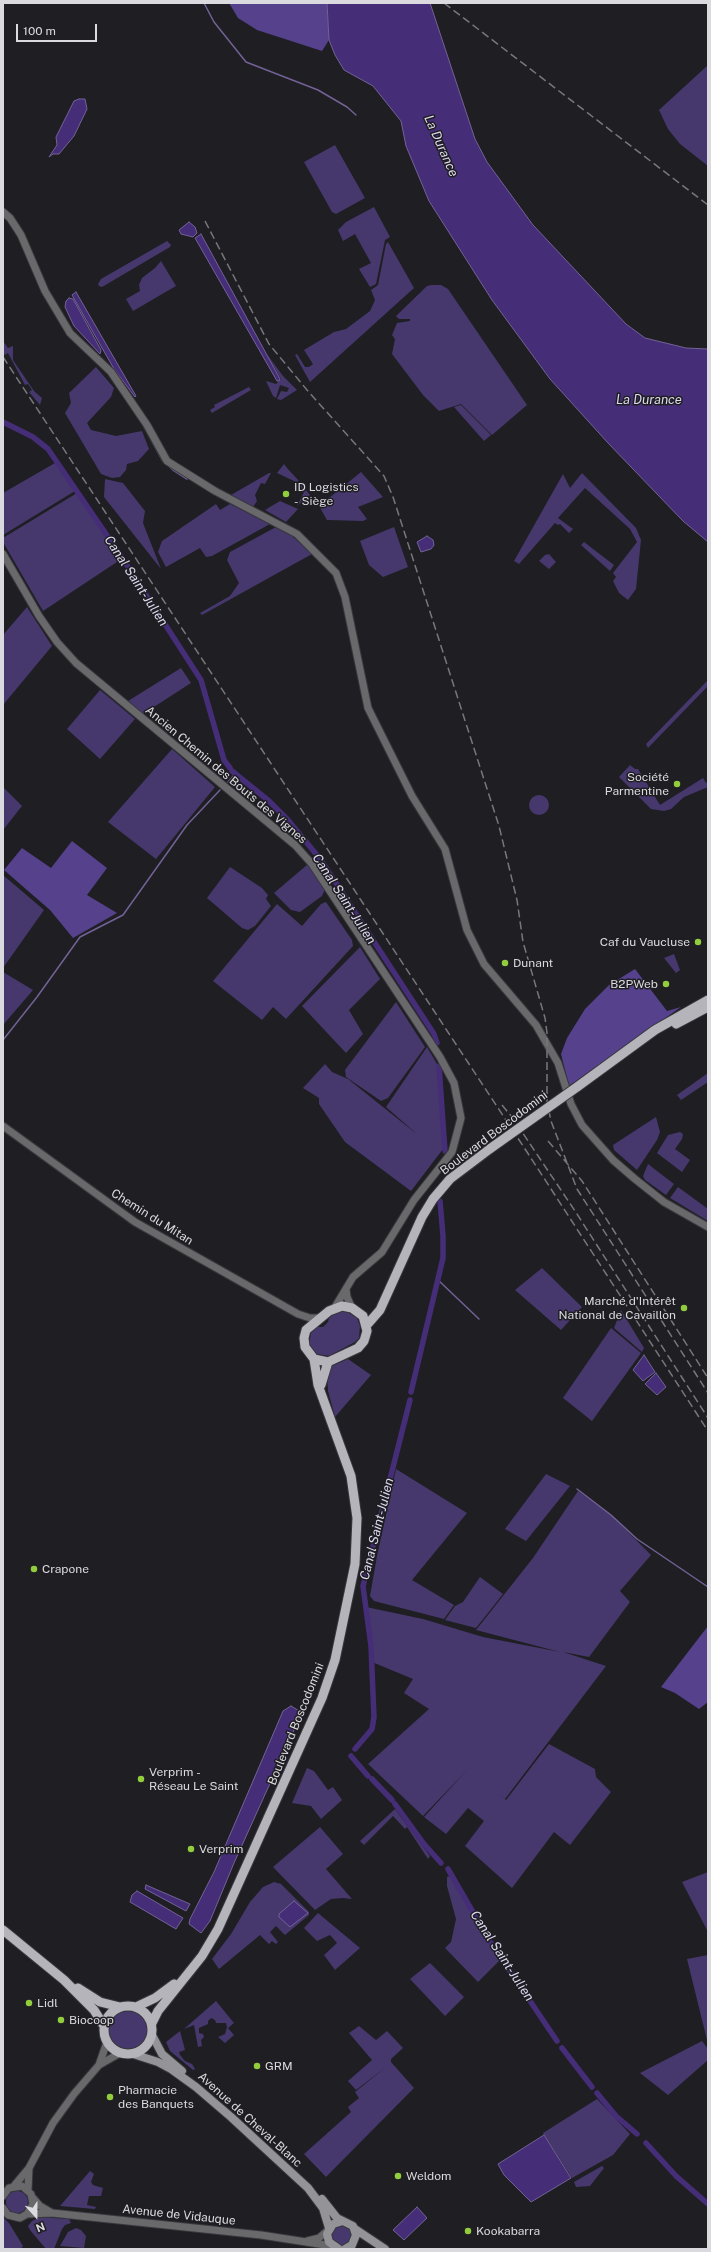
<!DOCTYPE html>
<meta charset="utf-8">
<style>
body{margin:0}
#map{position:relative;width:711px;height:2252px;overflow:hidden;background:#1f1e23;font-family:"Public Sans",sans-serif}
canvas{display:block}
.frame{position:absolute;inset:0;border:4px solid #dbdade;pointer-events:none}
.north{position:absolute;left:16px;top:2196px;width:40px;height:40px;-webkit-text-stroke:3px #1f1e23;paint-order:stroke;rotate:159deg;font-size:11px;font-weight:700;line-height:16px;text-align:center;color:#dbdade}
.north::after{content:'';display:block;margin:auto;width:14px;height:18px;background:#dbdade;clip-path:polygon(50% 0,100% 100%,50% 72%,0 100%)}
.scale{position:absolute;left:16px;top:24px;width:81px;height:18px;box-sizing:border-box;border:2px solid #dbdade;border-top:0;padding-left:5px;font-size:12px;line-height:14px;white-space:nowrap;color:#dbdade;-webkit-text-stroke:3px #1f1e23;paint-order:stroke}
</style>
<div id="map">
<canvas width="711" height="2252"></canvas>
<div class="frame"></div>
<div class="north">N</div>
<div class="scale">100 m</div>
</div>
<script>
const c = document.querySelector('canvas').getContext('2d');
c.lineJoin = 'round';
function fill(path, color) { c.fillStyle = color; c.fill(path, 'evenodd'); }
const toPath = rows => new Path2D(rows.map(r => 'M' + r).join(''));
function stroke(path, color, width, dash) { c.strokeStyle = color; c.lineWidth = width; c.lineCap = dash ? 'butt' : 'round'; c.setLineDash(dash || []); c.stroke(path); }
function label(font, color, halo, rows, align = 'center') {
  c.font = font + ' "Public Sans",sans-serif'; c.lineWidth = 3; c.setLineDash([]); c.textBaseline = 'middle'; c.strokeStyle = halo; c.fillStyle = color; for (const [text, x, y, turn = 0] of rows) {
    c.save(); c.translate(x, y); c.rotate((+turn || 0) * Math.PI / 180); c.textAlign = isNaN(turn) ? turn : align; if (halo) c.strokeText(text, 0, 0); c.fillText(text, 0, 0); c.restore();
  }
}
fill(toPath([
 [708,65,708,166,680,144,668,129,659,110],
 [335,145,365,198,336,214,332,212,304,162],
 [374,207,390,237,385,240,376,284,370,287,359,269,371,263,355,234,343,241,338,230,346,222],
 [167,241,171,245,170,247,102,287,99,286,98,284,101,279],
 [388,242,414,288,310,382,295,355,297,354,305,367,309,367,313,364,304,350,334,332,346,329,370,311,375,300,371,290,378,285,386,244],
 [161,261,176,286,133,311,126,299,140,291,139,285,142,278,155,268],
 [432,285,441,285,448,289,527,405,492,435,461,404,439,411,423,395,392,354,395,339,392,335,397,323,410,321,410,319,399,319,396,316,427,286],
 [3,341,8,348,13,346,13,360,34,391,42,398,40,405,29,392,32,390,28,384,25,385,8,353,5,355,3,352],
 [266,353,283,376,297,390,281,400,277,399,281,391,287,392,289,388,280,385,276,398,273,396,266,381,276,384,281,379],
 [96,367,114,388,111,397,87,423,91,430,116,436,142,431,149,449,138,461,127,464,126,470,120,477,112,478,101,474,65,413,71,403,69,393],
 [249,387,251,390,212,413,210,410,215,407,214,405],
 [461,405,491,435,484,441,454,407],
 [55,463,75,491,3,535,3,493],
 [284,464,287,468,299,481,296,482,277,473],
 [361,472,383,497,358,507,367,519,363,521,327,520,319,506],
 [269,473,271,473,265,484,261,483,255,495,257,501,253,507,231,495],
 [582,473,636,528,641,540,636,589,628,600,619,593,613,581,616,577,613,573,637,542,630,529,585,488,558,518,573,529,569,533,560,524,558,525,555,523,519,564,514,561,563,474,570,488],
 [105,479,123,483,145,511,143,523,161,569,104,497],
 [300,483,310,495,297,506,304,492,293,487],
 [77,493,120,560,43,611,3,542,3,538],
 [280,501,298,509,286,522,265,510],
 [216,504,220,510,230,504,270,524,212,556,206,557,200,548,166,567,158,552,162,541],
 [276,527,291,535,312,554,202,615,200,613,230,596,239,583,227,560,230,552],
 [394,527,408,567,383,577,369,565,360,541],
 [584,542,614,565,610,571,581,545],
 [549,554,556,562,549,569,539,561,545,555],
 [27,607,52,646,3,705,3,635],
 [181,668,191,683,143,714,128,701],
 [707,681,708,686,648,748,646,744],
 [100,690,135,719,100,759,67,729],
 [172,749,215,787,156,859,108,822],
 [630,765,635,769,638,769,660,805,703,778,706,783,708,782,708,787,684,797,671,809,664,811,651,809,619,777],
 [3,787,22,806,3,830],
 '529 805a10 10 0 1 1 20 0a10 10 0 1 1-20 0Z',
 [308,864,325,889,322,896,300,912,291,910,274,893],
 [230,867,262,888,268,895,266,899,271,906,255,926,248,930,242,928,207,898],
 [3,875,44,910,3,968],
 [326,902,352,940,353,946,286,1019,273,1007,262,1020,213,981,277,904,302,926,321,904],
 [360,947,380,979,349,1010,363,1034,346,1053,302,1006],
 [674,954,680,970,676,973,664,958],
 [3,972,33,990,3,1025],
 [396,1002,425,1047,388,1098,381,1101,346,1077,345,1070],
 [427,1047,437,1064,443,1149,411,1191,345,1142,319,1104,319,1098,303,1088,325,1064,332,1072,348,1079,418,1135,386,1107],
 [708,1073,708,1082,681,1100,677,1095],
 [656,1117,660,1132,657,1140,637,1170,614,1150,613,1145],
 [680,1132,683,1134,682,1139,675,1149,690,1160,682,1172,657,1153,668,1135],
 [648,1164,674,1184,666,1195,645,1180,643,1176],
 [678,1187,708,1209,708,1221,670,1198],
 [542,1268,582,1307,561,1330,515,1290],
 [621,1310,644,1348,642,1352,614,1328],
 [342,1311,349,1313,357,1318,360,1326,359,1338,355,1342,329,1356,317,1354,309,1345,311,1333,317,1327,323,1327,328,1322,329,1318,334,1313],
 [611,1328,641,1353,592,1421,563,1398],
 [348,1359,371,1375,335,1417,328,1391,327,1375,332,1366],
 [396,1469,467,1513,412,1580,454,1605,444,1619,374,1601,370,1596,377,1556],
 [546,1474,570,1486,526,1541,505,1529],
 [578,1491,611,1515,651,1555,620,1591,630,1602,589,1657,563,1652,606,1666,505,1799,495,1791,506,1800,549,1744,595,1769,596,1777,611,1792,570,1845,554,1832,512,1888,465,1846,484,1821,468,1808,446,1834,424,1817,468,1769,423,1816,368,1764,429,1709,404,1693,413,1679,372,1662,372,1645,366,1607,423,1619,483,1637,560,1652,476,1630,533,1558],
 [480,1577,503,1594,476,1628,445,1620,455,1606,463,1602],
 [307,1768,314,1771,328,1790,333,1787,342,1800,321,1819,311,1806,292,1803],
 [395,1809,430,1856,428,1859,407,1827,405,1829,393,1816,364,1845,360,1841],
 [320,1827,343,1854,326,1869,352,1899,343,1898,331,1899,315,1910,273,1867],
 [708,1872,708,1932,682,1882],
 [451,1876,500,1960,478,1982,445,1948,451,1942,456,1919,447,1886,447,1877],
 [274,1882,281,1884,309,1912,309,1915,285,1935,276,1926,270,1932,278,1942,276,1944,272,1941,269,1944,260,1935,219,1969,212,1959,231,1934,250,1902,263,1887],
 [318,1913,360,1948,335,1970,324,1955,337,1943,330,1935,317,1941,304,1928],
 [708,1955,708,2039,707,2040,687,1959],
 [430,1963,464,1997,445,2016,410,1979],
 [216,2001,234,2023,228,2028,234,2035,225,2043,218,2037,225,2034,227,2027,226,2023,216,2023,215,2020,211,2018,208,2021,208,2024,199,2028,199,2033,203,2034,204,2037,201,2040,202,2046,198,2047,194,2025,184,2029],
 '108 2031a20 20 0 1 1 40 0a20 20 0 1 1-40 0Z',
 [359,2026,376,2040,387,2031,403,2048,391,2059,391,2062,414,2088,326,2177,304,2154,351,2112,348,2107,359,2098,355,2092,386,2067,356,2090,348,2081,372,2060,349,2033],
 [180,2031,185,2050,179,2052,180,2055,185,2061,192,2064,195,2069,193,2070,170,2051,166,2042],
 [702,2041,708,2049,708,2060,668,2095,640,2073],
 [597,2099,630,2134,613,2155,572,2178,543,2133],
 [602,2166,604,2168,590,2186,576,2187,574,2182],
 [90,2171,94,2174,91,2182,93,2185,103,2188,101,2196,89,2196,87,2205,96,2207,95,2209,60,2206],
 '6 2202a11 11 0 1 1 22 0a11 11 0 1 1-22 0Z',
 [3,2217,9,2223,23,2246,21,2249,3,2249],
 [40,2217,69,2219,71,2223,65,2225,62,2229,54,2249,46,2249,30,2230,28,2226,32,2221],
 '330 2235a11 11 0 1 1 22 0a11 11 0 1 1-22 0Z',
 [76,2228,81,2230,86,2236,84,2248,60,2246,68,2232]
]), '#46386d');
fill(toPath([
 [229,3,327,3,329,40,322,51,257,30,238,18],
 [72,841,107,868,87,895,117,913,73,938,50,910,4,870,22,848,51,868],
 [635,969,667,1011,681,1007,569,1086,561,1054,567,1038,585,1009,609,985],
 [708,1626,708,1702,699,1709,675,1693,661,1687]
]), '#56418c');
const water = toPath([
 [327,3,430,3,475,139,487,162,533,225,626,324,645,338,686,348,708,349,708,542,683,521,608,443,550,379,492,300,429,201,406,146,401,121,373,86,344,70,335,55,329,40,327,3],
 [79,99,85,99,87,109,74,136,59,154,53,154,49,157,57,145,56,137,74,101,79,99],
 [189,222,195,227,197,233,193,237,181,234,179,230,189,222],
 [201,234,280,379,279,381,277,381,195,238,201,234],
 [76,292,136,396,135,397,114,369,72,295,76,292],
 [69,298,73,299,101,350,100,354,74,326,65,307,66,301,69,298],
 [427,536,433,540,434,545,431,549,421,552,417,542,427,536],
 [644,1355,655,1372,643,1381,633,1370,644,1355],
 [656,1373,666,1387,657,1395,645,1384,656,1373],
 [291,1706,301,1712,300,1717,234,1863,210,1921,201,1933,189,1924,190,1919,214,1872,283,1711,291,1706],
 [146,1885,190,1904,186,1911,145,1889,146,1885],
 [137,1891,183,1918,176,1929,130,1902,132,1895,137,1891],
 [294,1901,308,1913,290,1927,279,1917,279,1914,294,1901],
 [544,2135,571,2178,531,2202,504,2175,498,2164,544,2135],
 [417,2207,427,2218,404,2240,393,2230,417,2207]
]);
fill(water, '#452e77');
stroke(water, '#726296', 1);
stroke(toPath([
 [204,3,214,22,246,62,318,90,347,107,356,115],
 [144,427,162,460,173,470,187,479],
 [228,782,236,773],
 [3,1040,37,997,80,937,123,915,187,825,220,790],
 [437,1279,479,1319],
 [577,1489,611,1515,637,1539,708,1587]
]), '#726296', 1.5);
stroke(toPath([
 [3,422,33,437,48,449,119,553,201,680,224,760,230,768],
 [232,771,269,801,288,820,321,860,434,1034,437,1043],
 [439,1066,445,1151],
 [411,1392,443,1258,443,1236,440,1201],
 [355,1749,372,1729,374,1717,371,1646,363,1586,410,1400],
 [351,1756,368,1776],
 [372,1779,392,1800],
 [395,1804,424,1844,441,1863],
 [448,1869,489,1940,557,2041],
 [562,2048,592,2087],
 [597,2093,616,2116,637,2134],
 [646,2143,676,2176,708,2204]
]), '#452e77', 5.5);
const tertiary = toPath([
 [3,212,10,218,21,235,45,291,70,333,111,372,147,425,167,461,215,491,297,534,336,573,345,597,368,708,412,796,445,849,467,930,484,964,536,1025,558,1063,571,1104,582,1125,613,1160,635,1179,664,1202,708,1227],
 [3,554,39,616,57,642,76,663,295,845,312,864,440,1057,454,1083,461,1118,452,1152,414,1200,382,1252,353,1277,335,1307],
 [3,1126,135,1222,298,1314,310,1318,319,1318],
 [346,1289,347,1297,352,1308],
 [99,2065,107,2042],
 [14,2186,29,2168,53,2123,74,2094,99,2065,120,2053],
 [28,2190,29,2168],
 [3,2196,9,2188,22,2186,31,2194,33,2204,27,2214,20,2218,8,2215,3,2208],
 [33,2198,40,2206,52,2213],
 [27,2214,52,2213,261,2235,332,2246],
 [307,2241,319,2238,328,2230]
]);
const secondary = toPath([
 [152,2035,162,2054,182,2071],
 [133,2054,158,2062,171,2069,196,2087,231,2117,308,2188,323,2208,329,2228],
 [322,2199,337,2218,343,2221],
 [355,2229,385,2249],
 [339,2249,329,2242,327,2234,333,2224,343,2221,353,2226,356,2235,352,2245,345,2249]
]);
const primary = toPath([
 [676,1024,708,1007],
 [577,1087,655,1030,708,1000],
 [342,1306,352,1308,363,1316,367,1331,364,1341,358,1348,328,1362,314,1359,305,1347,304,1338,306,1330,329,1311,342,1306],
 [366,1326,380,1310,422,1217,433,1199,450,1179,491,1148],
 [321,1385,328,1362],
 [3,1930,64,1980,94,2010,104,2026],
 [78,1988,100,2002,120,2007],
 '104 2030a24 24 0 1 1 48 0a24 24 0 1 1-48 0Z',
 [136,2007,155,1998,174,1984],
 [152,2023,158,2011,202,1956,218,1929,322,1698,335,1660,355,1564,357,1518,351,1476,318,1385,314,1359]
]);
stroke(tertiary, '#39383d', 9);
stroke(secondary, '#39383d', 10);
stroke(primary, '#39383d', 11);
stroke(tertiary, '#69696c', 7);
stroke(secondary, '#949398', 8);
stroke(primary, '#b5b4bb', 9);
stroke(toPath([
 [444,3,708,205],
 [205,221,269,344,307,390,384,476,393,497,499,826,517,900,523,942,545,1018,547,1033,547,1102,551,1121,577,1189,708,1393],
 [3,357,527,1152,708,1431],
 [502,1105,512,1117,575,1211,708,1418],
 [548,1141,582,1181,708,1378]
]), '#78777c', 1.5, [8, 4]);
const primaryBridge = toPath([
 [491,1148,577,1087]
]);
stroke(primaryBridge, '#39383d', 11, []);
stroke(primaryBridge, '#b5b4bb', 9);
for (const [x, y, r, color] of [
 [286,494,4,"#92cd3e"],
 [677,784,4,"#92cd3e"],
 [698,942,4,"#92cd3e"],
 [505,963,4,"#92cd3e"],
 [666,984,4,"#92cd3e"],
 [684,1308,4,"#92cd3e"],
 [34,1569,4,"#92cd3e"],
 [141,1779,4,"#92cd3e"],
 [191,1849,4,"#92cd3e"],
 [29,2003,4,"#92cd3e"],
 [61,2020,4,"#92cd3e"],
 [257,2066,4,"#92cd3e"],
 [110,2097,4,"#92cd3e"],
 [398,2176,4,"#92cd3e"],
 [468,2231,4,"#92cd3e"]
]) { const dot = new Path2D(); dot.arc(x, y, r, 0, 2 * Math.PI); c.fillStyle = color; c.fill(dot); stroke(dot, '#1f1e23', 1.5); }
label('12px', '#dbdade', '#1f1e23', [
 ["ID Logistics",294,487],
 ["- Siège",294,501],
 ["Société",669,777,"right"],
 ["Parmentine",669,791,"right"],
 ["Caf du Vaucluse",690,942,"right"],
 ["Dunant",513,963],
 ["B2PWeb",658,984,"right"],
 ["Marché d'Intérêt",676,1301,"right"],
 ["National de Cavaillon",676,1315,"right"],
 ["Crapone",42,1569],
 ["Verprim -",149,1772],
 ["Réseau Le Saint",149,1786],
 ["Verprim",199,1849],
 ["Lidl",37,2003],
 ["Biocoop",69,2020],
 ["GRM",265,2066],
 ["Pharmacie",118,2090],
 ["des Banquets",118,2104],
 ["Weldom",406,2176],
 ["Kookabarra",476,2231]
], 'left');
label('12px', '#dbdade', '#1f1e23', [
 ["Ancien Chemin des Bouts des Vignes",226,775,40],
 ["Boulevard Boscodomini",494,1133,-37],
 ["Chemin du Mitan",152,1217,32],
 ["Boulevard Boscodomini",296,1724,-68],
 ["Avenue de Cheval-Blanc",250,2120,42],
 ["Avenue de Vidauque",179,2215,6]
]);
label('italic 13px', '#dcd8ed', '#1f1e23', [
 ["La Durance",441,146,66],
 ["La Durance",649,400],
 ["Canal Saint-Julien",136,581,57],
 ["Canal Saint-Julien",344,899,57],
 ["Canal Saint-Julien",377,1529,-76],
 ["Canal Saint-Julien",502,1956,57]
]);
</script>
